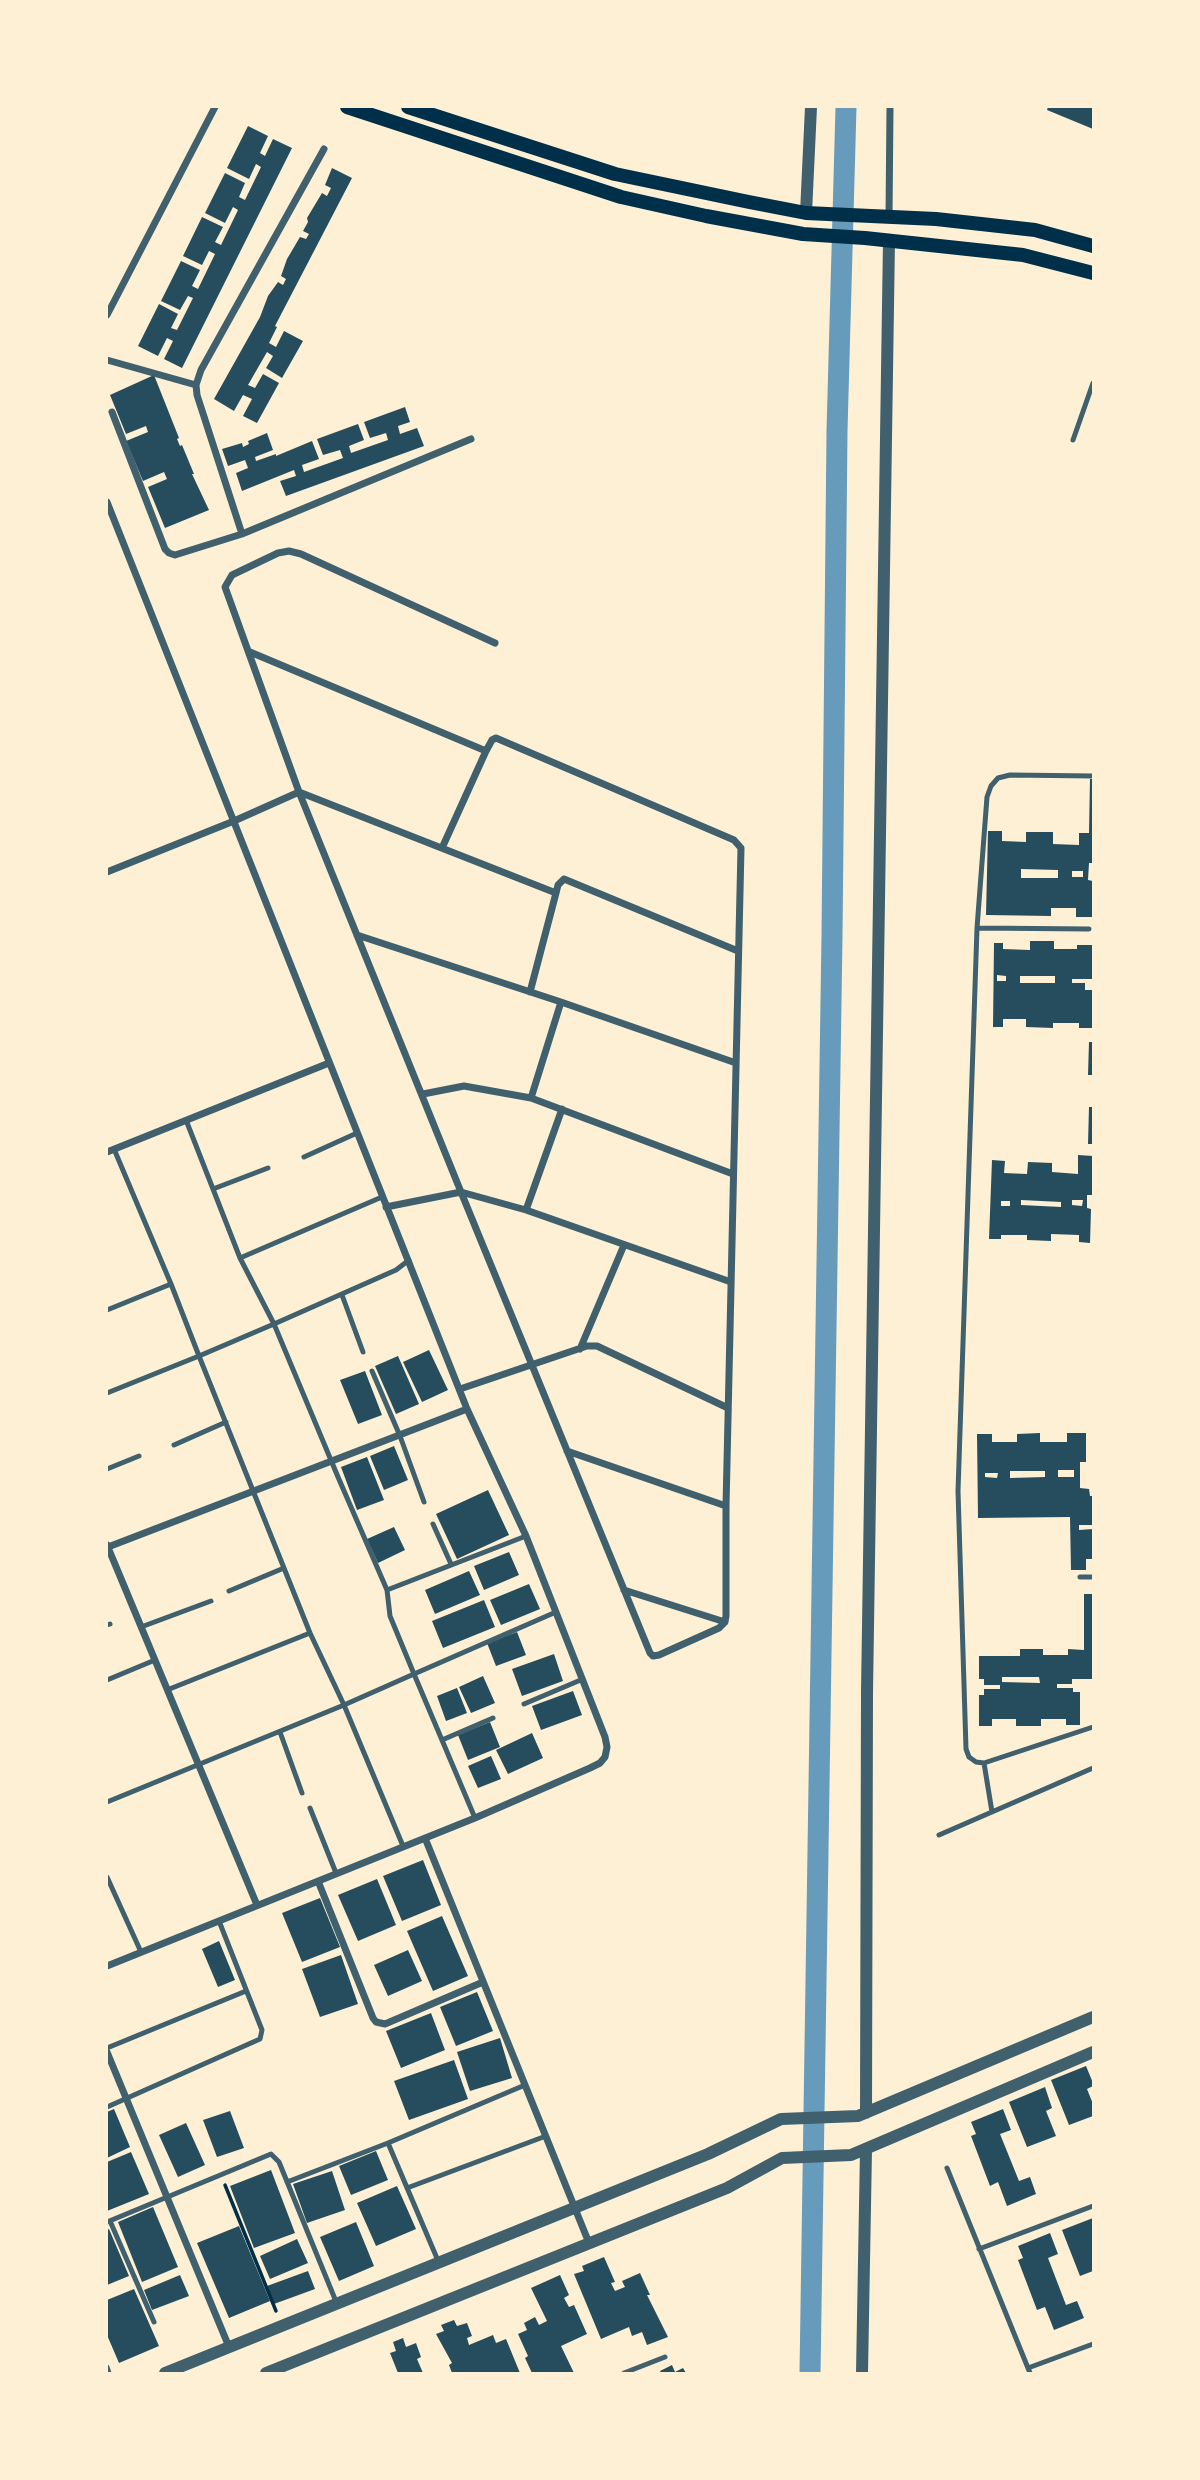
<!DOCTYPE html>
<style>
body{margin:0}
#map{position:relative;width:1200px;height:2480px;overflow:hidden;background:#fdf0d5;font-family:Arial,sans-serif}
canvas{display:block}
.frame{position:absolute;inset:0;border:108px solid #fdf0d5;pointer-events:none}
</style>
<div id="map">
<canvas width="1200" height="2480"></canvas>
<div class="frame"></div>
</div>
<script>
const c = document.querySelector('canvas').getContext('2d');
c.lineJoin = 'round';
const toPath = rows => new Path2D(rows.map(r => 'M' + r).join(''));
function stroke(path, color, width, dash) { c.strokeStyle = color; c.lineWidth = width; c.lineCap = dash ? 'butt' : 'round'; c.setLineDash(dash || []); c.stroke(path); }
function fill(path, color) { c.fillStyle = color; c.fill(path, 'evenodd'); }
stroke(toPath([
 [810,2373,832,936,837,431,846,107]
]), '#669bbc', 21);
fill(toPath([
 [1048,107,1093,107,1093,129,1047,110],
 [248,126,268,136,260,153,265,156,273,139,292,148,182,368,164,359,173,341,167,338,158,356,138,346,159,304,178,314,171,328,177,330,193,298,188,296,180,310,161,301,181,261,200,270,192,286,198,289,215,254,209,251,202,265,183,256,202,217,223,227,215,242,221,245,238,210,233,207,225,223,205,213,225,173,245,183,239,197,245,200,261,167,256,164,249,179,227,168],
 [332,168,352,178,275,326,277,327,269,343,276,347,284,331,303,341,282,378,266,368,273,356,267,352,248,385,255,388,263,374,279,383,257,423,243,416,252,399,243,395,234,411,214,399,260,317,268,296,278,282,283,285,286,279,281,276,287,259,300,237,306,239,309,234,303,231,308,222,307,218,322,193,327,196,331,188,325,185],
 [154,375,179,438,177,439,180,446,182,445,194,474,192,474,209,510,165,528,148,487,167,479,164,472,143,481,126,441,148,432,146,426,126,434,110,395],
 [405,407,410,422,398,426,400,434,417,428,424,446,286,496,280,481,296,476,294,470,242,491,236,473,248,468,245,460,228,466,222,449,242,443,243,447,249,444,248,441,267,433,273,450,255,457,256,461,276,454,276,456,312,441,319,459,302,465,304,472,343,458,340,450,323,455,317,439,358,424,364,440,349,446,351,453,388,440,386,433,370,438,364,422],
 [1090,779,1093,779,1093,863,1089,863,1088,880,1093,881,1093,917,1076,917,1076,908,1051,908,1051,916,986,915,988,831,1002,831,1002,841,1026,842,1026,832,1053,832,1053,844,1079,845,1079,833,1089,833],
 [1021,869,1058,870,1058,878,1021,878],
 [1072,871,1083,871,1083,877,1072,877],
 [1030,941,1054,941,1054,949,1077,949,1077,945,1093,945,1093,979,1072,979,1072,983,1085,983,1085,990,1093,990,1093,1028,1079,1028,1079,1023,1053,1023,1053,1028,1026,1027,1026,1019,1003,1019,1003,1027,993,1027,994,943,1003,943,1003,949,1030,950],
 [997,975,1006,976,1006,981,997,981],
 [1020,976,1055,976,1055,983,1020,983],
 [1089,1042,1093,1042,1093,1075,1088,1075],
 [1089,1107,1093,1107,1093,1144,1088,1144],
 [1078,1155,1093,1156,1093,1195,1087,1195,1087,1208,1091,1209,1090,1243,1079,1242,1079,1235,1051,1234,1051,1241,1027,1240,1027,1235,1001,1235,1001,1239,989,1239,992,1160,1005,1161,1004,1173,1027,1174,1028,1162,1052,1163,1052,1172,1078,1174],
 [1021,1200,1061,1202,1061,1207,1021,1205],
 [1072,1200,1083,1200,1082,1206,1072,1205],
 [1001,1201,1010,1201,1010,1206,1001,1206],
 [429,1350,448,1390,422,1402,403,1362],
 [398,1356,419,1404,396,1414,375,1366],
 [365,1371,382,1415,358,1424,340,1380],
 [1040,1433,1040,1442,1067,1442,1067,1433,1086,1433,1086,1462,1080,1462,1080,1488,1089,1489,1090,1496,1093,1496,1093,1525,1079,1525,1079,1530,1093,1529,1093,1559,1086,1559,1086,1570,1071,1570,1070,1517,978,1518,977,1434,992,1434,992,1442,1017,1442,1017,1434],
 [1058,1470,1074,1470,1074,1477,1058,1477],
 [1010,1471,1045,1471,1045,1477,1010,1478],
 [985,1473,998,1473,997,1478,985,1477],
 [394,1446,408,1480,384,1490,370,1456],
 [367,1457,384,1500,357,1510,341,1467],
 [488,1490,509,1535,457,1559,436,1514],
 [394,1527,405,1550,378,1563,367,1539],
 [509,1552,519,1575,484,1590,474,1566],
 [469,1571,480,1595,435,1614,425,1590],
 [529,1584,540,1609,501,1625,490,1600],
 [1084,1594,1093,1594,1093,1679,1072,1679,1072,1684,1057,1684,1057,1688,1073,1688,1073,1692,1080,1692,1080,1725,1066,1725,1066,1719,1041,1719,1041,1726,1016,1726,1016,1719,992,1719,992,1726,979,1726,979,1695,984,1695,984,1689,1000,1689,1000,1685,984,1685,984,1679,979,1679,979,1656,1020,1656,1020,1649,1043,1649,1043,1655,1068,1655,1068,1649,1084,1650],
 [1002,1677,1039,1677,1040,1683,1002,1682],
 [484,1600,495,1627,443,1648,432,1621],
 [517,1632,526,1655,496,1666,487,1643],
 [554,1654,563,1681,522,1696,512,1669],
 [483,1676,495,1703,471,1713,459,1687],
 [457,1688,467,1713,446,1721,437,1696],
 [573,1691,582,1715,541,1730,532,1706],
 [490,1722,500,1747,468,1760,458,1735],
 [532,1733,543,1758,508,1774,496,1750],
 [491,1756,501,1779,478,1788,468,1766],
 [423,1860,441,1905,402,1921,383,1876],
 [377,1879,396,1925,358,1941,338,1895],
 [320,1898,340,1947,302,1962,282,1913],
 [442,1916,468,1976,433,1991,407,1931],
 [219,1941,235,1980,218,1987,202,1949],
 [408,1950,422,1981,388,1996,374,1965],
 [341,1955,358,2004,320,2017,302,1969],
 [477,1992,493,2031,456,2046,440,2007],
 [431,2013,445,2050,401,2068,386,2031],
 [500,2038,512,2078,470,2091,457,2052],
 [454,2060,468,2099,409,2120,394,2081],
 [1086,2066,1093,2083,1093,2086,1087,2089,1093,2104,1093,2116,1069,2125,1051,2080],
 [1045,2087,1052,2108,1046,2111,1056,2136,1027,2147,1009,2102],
 [114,2109,130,2147,107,2158,107,2112],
 [1003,2109,1011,2130,1000,2134,1019,2181,1030,2177,1036,2194,1007,2206,998,2182,990,2186,971,2136,976,2134,971,2122],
 [230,2111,244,2148,217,2157,203,2120],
 [186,2123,205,2165,178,2177,159,2135],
 [376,2151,388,2180,351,2195,339,2166],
 [131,2152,149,2194,107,2211,107,2162],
 [271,2170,295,2233,254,2248,230,2186],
 [332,2171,345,2210,307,2223,293,2184],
 [397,2186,416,2229,376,2246,357,2203],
 [153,2207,178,2267,142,2282,118,2222],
 [1093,2218,1093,2271,1080,2276,1062,2230],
 [356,2222,374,2266,339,2281,320,2237],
 [239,2226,270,2301,229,2318,197,2243],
 [109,2229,129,2276,107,2285,107,2230],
 [1050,2233,1058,2254,1048,2258,1066,2305,1077,2301,1084,2318,1054,2330,1045,2307,1037,2310,1018,2260,1023,2258,1018,2246],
 [297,2239,308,2263,270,2279,260,2256],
 [604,2257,615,2282,611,2283,615,2291,625,2287,622,2281,640,2273,650,2295,647,2295,668,2337,647,2345,642,2332,632,2336,629,2327,601,2339,574,2274,584,2271,582,2266],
 [308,2271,315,2289,274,2304,267,2286],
 [180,2275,189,2296,152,2310,144,2290],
 [560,2275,569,2295,564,2298,569,2307,574,2305,587,2334,561,2346,574,2373,532,2373,525,2358,528,2356,518,2334,527,2330,524,2323,535,2317,539,2325,547,2321,531,2288],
 [134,2289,159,2346,119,2363,107,2335,107,2300],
 [454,2320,457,2326,467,2323,472,2336,467,2338,469,2345,493,2335,496,2343,506,2339,520,2373,452,2373,449,2365,452,2363,436,2334,444,2331,441,2325],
 [403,2338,406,2347,416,2343,421,2357,417,2359,423,2373,398,2373,390,2353,396,2351,393,2342],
 [672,2365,675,2372,683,2368,686,2373,661,2373,660,2371]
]), '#264d5e');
stroke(toPath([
 [225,2185,276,2311]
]), '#003049', 3.5);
stroke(toPath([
 [1073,440,1093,383],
 [1093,776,1010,775,998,778,991,786,987,797,977,928,958,1491,966,1749,969,1757,976,1762,984,1763,1093,1727],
 [977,928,1089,929],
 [186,1120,240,1258,382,1197],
 [304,1157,357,1133],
 [213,1189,268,1168],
 [409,1260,396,1270,274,1324,338,1477,387,1590,526,1536],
 [171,1284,199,1356,274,1324,240,1258],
 [342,1295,363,1352],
 [107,1310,171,1284,114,1149],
 [372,1371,400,1436,424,1502],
 [107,1393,199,1356,310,1633,167,1690],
 [174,1445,226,1422],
 [107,1469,139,1456],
 [433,1524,451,1564],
 [1080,1577,1093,1577],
 [229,1591,284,1568],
 [107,1625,110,1624],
 [141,1627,211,1601],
 [310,1633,344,1705,414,1674,390,1616,387,1590],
 [107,1680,155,1660],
 [524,1704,583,1679],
 [280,1732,302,1793],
 [442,1740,493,1718],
 [984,1763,992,1812],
 [107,1802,344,1705,403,1846],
 [310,1808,336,1873],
 [475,1818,414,1674,556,1612],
 [939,1835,1093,1768],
 [107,1877,141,1952],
 [107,2048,246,1991],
 [107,2107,260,2039,262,2030,219,1921],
 [947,2168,1030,2373],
 [287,2182,388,2143],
 [407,2188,546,2136],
 [110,2221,154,2322],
 [107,2222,271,2154,279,2162,337,2304],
 [979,2249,1093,2206],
 [439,2263,388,2143,525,2085],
 [107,2367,109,2373],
 [1028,2368,1093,2344],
 [624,2373,665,2357]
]), '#3f606c', 5);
stroke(toPath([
 [889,217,890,107],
 [107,315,215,107],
 [107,360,196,385],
 [112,412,165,549,169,553,175,555,242,534,471,439],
 [107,502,467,1409,526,1536,605,1737,607,1747,605,1757,600,1763,590,1768,475,1818,107,1966],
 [242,534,197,395,196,385,201,370,324,149],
 [250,652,486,751],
 [442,848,486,751,492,740,496,738,734,840,741,848,726,1506,726,1616,725,1622,719,1628,659,1655,653,1656,650,1653,461,1192,299,792,225,587,232,575,278,553,289,551,301,554,495,643],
 [107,872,234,821,299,792,556,893],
 [357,935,561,1002,736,1063],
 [530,992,556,893,558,885,564,879,738,951],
 [423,1094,464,1086,531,1098,733,1174],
 [531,1098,561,1002],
 [107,1152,329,1063],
 [386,1207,461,1192,526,1210,731,1282],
 [526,1210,562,1109],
 [580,1349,624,1245],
 [460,1389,587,1346,597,1346,728,1408],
 [567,1451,726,1506],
 [107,1545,257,1905],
 [108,1547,467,1409],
 [624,1590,725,1622],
 [425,1838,589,2243],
 [318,1881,373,2018,376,2022,385,2024,483,1982],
 [107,2052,229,2347]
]), '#3f606c', 7);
stroke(toPath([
 [806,213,811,107],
 [866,2113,867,1691,889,240],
 [165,2373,708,2154,781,2119,858,2116,1093,2017],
 [266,2373,727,2188,782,2158,851,2155,1093,2052],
 [862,2373,866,2150]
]), '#3f606c', 12);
stroke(toPath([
 [347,107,621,197,706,216,803,234,865,238,1023,255,1093,273],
 [408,107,615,174,749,202,806,213,936,219,1035,230,1093,246]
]), '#003049', 14);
</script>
